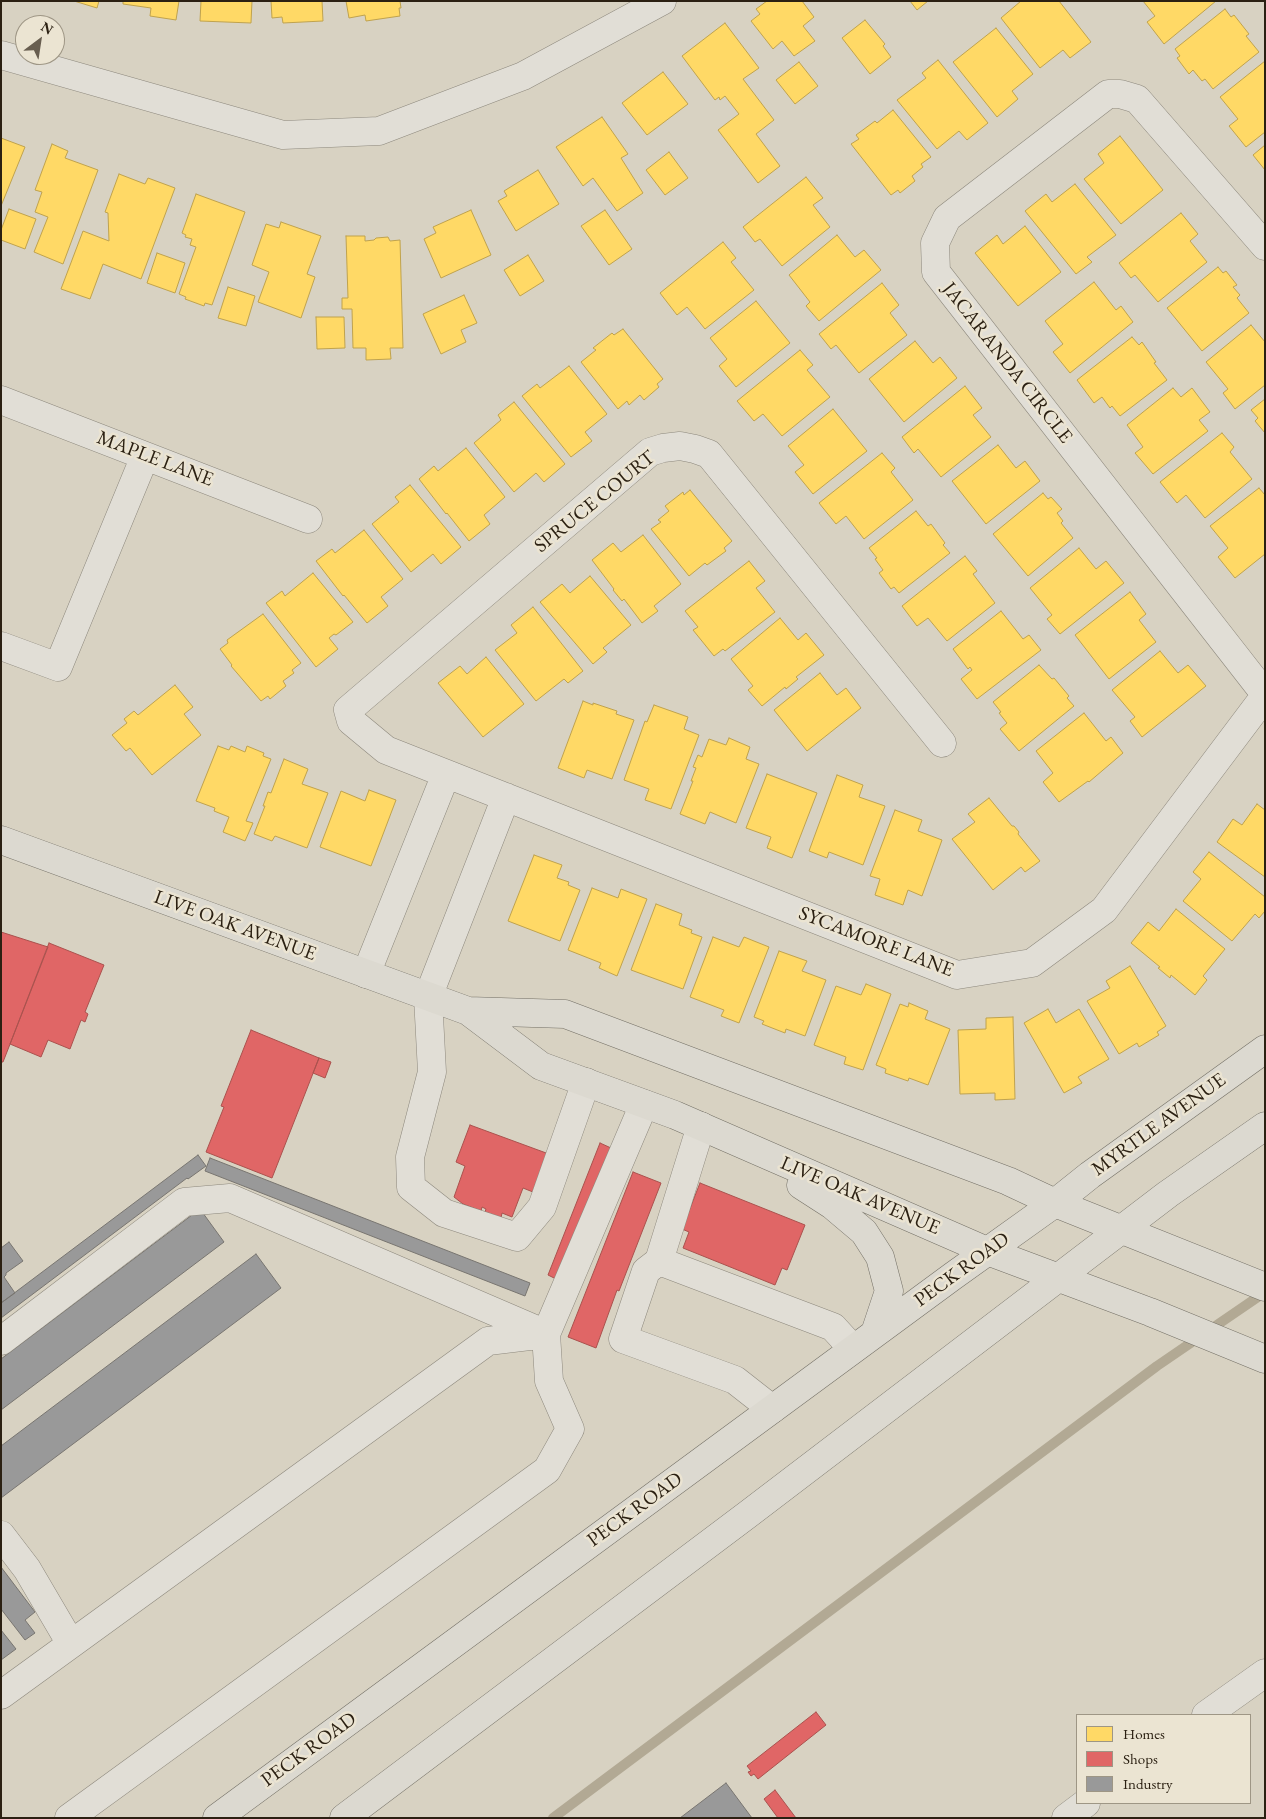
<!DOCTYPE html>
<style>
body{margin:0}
#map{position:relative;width:1266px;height:1819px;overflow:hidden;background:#d8d2c2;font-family:"EB Garamond",serif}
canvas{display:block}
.frame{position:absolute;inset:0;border:2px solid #2b2012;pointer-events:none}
.legend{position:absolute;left:1076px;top:1714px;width:175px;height:90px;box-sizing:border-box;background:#ebe4d2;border:1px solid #9e9685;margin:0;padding:6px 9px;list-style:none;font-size:15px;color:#2b2012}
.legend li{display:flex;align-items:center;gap:10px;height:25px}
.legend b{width:25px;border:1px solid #9e9685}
.north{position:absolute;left:15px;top:15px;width:50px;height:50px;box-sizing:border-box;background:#ebe4d2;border:1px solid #9e9685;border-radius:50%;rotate:31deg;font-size:14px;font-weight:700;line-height:20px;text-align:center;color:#2b2012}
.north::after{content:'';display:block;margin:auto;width:18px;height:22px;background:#685e50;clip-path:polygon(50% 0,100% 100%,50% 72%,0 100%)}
</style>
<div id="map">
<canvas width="1266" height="1819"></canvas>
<div class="frame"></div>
<ul class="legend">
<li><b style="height:14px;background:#ffd966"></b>Homes</li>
<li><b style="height:14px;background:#e06666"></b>Shops</li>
<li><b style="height:14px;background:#999"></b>Industry</li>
</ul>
<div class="north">N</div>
</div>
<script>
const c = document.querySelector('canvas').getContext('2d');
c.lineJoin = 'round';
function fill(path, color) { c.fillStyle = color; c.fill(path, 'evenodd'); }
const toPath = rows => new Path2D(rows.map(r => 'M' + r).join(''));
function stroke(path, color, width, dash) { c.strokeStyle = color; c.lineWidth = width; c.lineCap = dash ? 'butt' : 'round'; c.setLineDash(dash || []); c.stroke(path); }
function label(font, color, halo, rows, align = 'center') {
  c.font = font + ' "EB Garamond",serif'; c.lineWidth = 5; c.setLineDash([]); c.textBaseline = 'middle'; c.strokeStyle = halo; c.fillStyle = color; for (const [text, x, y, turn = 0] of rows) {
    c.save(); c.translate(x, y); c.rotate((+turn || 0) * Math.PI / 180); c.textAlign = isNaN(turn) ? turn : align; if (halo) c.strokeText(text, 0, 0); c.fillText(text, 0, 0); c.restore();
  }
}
const homes = toPath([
 [74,1,99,1,97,8,74,1],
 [123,1,179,1,176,20,150,16,151,8,123,4,123,1],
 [201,1,252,1,251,23,200,21,201,1],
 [271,1,322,1,323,21,283,23,282,17,272,18,271,1],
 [346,1,400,1,401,8,399,8,400,16,366,21,365,15,349,18,346,1],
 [767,1,802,1,814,17,803,26,815,41,794,56,782,41,773,49,751,21,760,14,756,9,767,1],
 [910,1,928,1,917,10,910,1],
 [1021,1,1059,1,1091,42,1070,58,1063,50,1040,68,1001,18,1021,1],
 [1143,1,1216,1,1164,44,1147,22,1155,16,1143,1],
 [1225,9,1231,17,1234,15,1249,34,1246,36,1259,52,1213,89,1205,79,1202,81,1193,70,1189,74,1177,58,1180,56,1175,49,1225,9],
 [865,20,885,44,883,46,891,57,870,74,842,38,865,20],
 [725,23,759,68,743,79,774,120,756,134,780,166,758,183,718,130,739,114,725,96,720,100,719,97,715,100,682,56,725,23],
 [996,28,1033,74,1012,91,1018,99,997,117,953,62,996,28],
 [938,60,988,123,967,140,959,131,937,149,897,100,926,78,922,73,938,60],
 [1265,61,1265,132,1246,147,1229,126,1238,119,1220,97,1265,61],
 [799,62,818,86,795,104,776,80,799,62],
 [663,72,688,104,647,135,622,103,663,72],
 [893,110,931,157,921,164,923,167,912,176,915,181,900,193,898,190,891,195,851,144,859,139,856,135,875,121,877,123,893,110],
 [602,117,628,154,621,158,643,193,617,211,593,178,583,186,556,147,602,117],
 [1120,136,1163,190,1121,224,1084,179,1104,163,1098,154,1120,136],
 [1,138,25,147,1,206,1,138],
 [52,144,68,151,65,158,98,170,63,264,34,252,48,217,35,212,42,192,35,190,52,144],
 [1265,145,1265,170,1253,155,1265,145],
 [669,152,688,178,665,195,646,170,669,152],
 [538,170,559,204,516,231,498,201,507,196,504,191,538,170],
 [119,174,145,184,148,178,175,188,141,279,103,264,90,299,61,289,83,231,109,241,108,213,105,212,119,174],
 [806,177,823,198,813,205,830,227,782,266,760,239,755,242,743,227,806,177],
 [1075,184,1116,235,1087,257,1092,262,1076,274,1025,211,1046,194,1052,202,1075,184],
 [196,194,245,212,212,305,205,303,204,306,185,299,186,297,179,294,196,247,190,245,192,239,185,237,186,235,182,233,196,194],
 [9,209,36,219,25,249,1,240,1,230,9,209],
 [471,210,491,255,441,278,424,239,436,233,433,227,471,210],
 [605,210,632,249,609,265,581,226,605,210],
 [1181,213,1198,234,1190,241,1207,262,1158,302,1135,275,1131,278,1119,263,1181,213],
 [281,222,321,236,307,274,315,277,301,318,258,302,269,272,252,265,266,224,279,228,281,222],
 [1025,226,1061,272,1018,306,975,253,997,235,1003,244,1025,226],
 [837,235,855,257,864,250,881,270,819,321,806,306,810,302,789,275,837,235],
 [346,236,365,236,365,241,374,240,376,238,388,237,390,241,400,240,403,348,390,348,391,359,366,360,366,348,353,348,352,309,342,309,342,298,348,298,346,236],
 [723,242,736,258,731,262,754,290,705,329,687,307,677,315,660,293,723,242],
 [157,253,185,263,175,293,147,283,157,253],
 [528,255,544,281,520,296,504,270,528,255],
 [1218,267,1223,273,1226,271,1237,285,1233,287,1240,295,1237,298,1249,313,1202,351,1167,308,1218,267],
 [1094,282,1116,310,1121,306,1133,322,1070,373,1053,352,1063,344,1045,321,1094,282],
 [882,283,899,305,890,313,907,335,859,373,836,345,831,349,819,334,882,283],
 [228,287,255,296,246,326,218,318,228,287],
 [464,295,477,323,461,330,466,342,441,354,423,314,464,295],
 [756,301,790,343,736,387,719,366,727,359,710,338,756,301],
 [316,317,344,317,345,348,317,349,316,317],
 [1251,325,1265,342,1265,385,1235,409,1223,393,1228,389,1206,362,1251,325],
 [623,329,663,379,657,384,659,387,644,400,640,395,629,405,627,401,618,409,581,362,596,350,593,348,612,333,614,335,623,329],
 [1132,337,1139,345,1142,342,1156,362,1154,363,1167,380,1120,416,1112,406,1110,408,1102,397,1094,403,1077,380,1132,337],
 [915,341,933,363,940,357,957,378,904,422,869,379,915,341],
 [800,350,813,365,807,370,830,397,782,436,763,414,754,421,737,401,800,350],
 [569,366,607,414,585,432,592,441,571,457,522,396,537,384,540,388,569,366],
 [965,386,982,408,973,415,991,437,941,477,918,449,914,453,902,437,965,386],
 [1173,388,1181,397,1192,388,1210,412,1199,420,1208,431,1153,474,1135,453,1143,447,1127,425,1173,388],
 [1265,399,1265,433,1255,421,1258,418,1251,410,1265,399],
 [514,402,565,464,544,482,536,473,514,492,474,443,501,420,498,415,514,402],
 [833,409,867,451,813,494,795,472,804,465,788,446,833,409],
 [1222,433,1234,447,1230,452,1252,479,1205,518,1186,495,1177,503,1160,482,1222,433],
 [998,445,1016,468,1025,461,1040,481,986,524,952,481,998,445],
 [466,448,505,497,484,515,490,524,469,541,447,513,446,514,419,479,434,466,438,471,466,448],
 [882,453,895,468,891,472,913,500,864,539,846,516,836,524,819,503,882,453],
 [410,485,461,547,441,564,433,554,411,572,372,524,399,502,395,497,410,485],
 [1259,488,1265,495,1265,554,1235,578,1218,557,1228,548,1210,526,1259,488],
 [690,490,732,541,724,548,726,551,707,565,705,563,689,576,651,529,661,522,658,520,669,511,665,506,683,492,684,495,690,490],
 [1043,493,1048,499,1051,497,1062,509,1057,513,1063,521,1061,523,1073,538,1028,576,993,534,1043,493],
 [916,511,928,526,931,524,945,543,943,545,950,553,899,593,894,587,891,589,879,573,883,570,875,559,877,558,869,548,916,511],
 [364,530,403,579,381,597,388,606,367,623,344,595,343,596,316,561,332,549,335,553,364,530],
 [643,535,681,584,654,606,658,611,642,623,624,599,622,601,613,590,614,589,592,560,613,543,621,552,643,535],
 [1079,548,1096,569,1106,561,1124,583,1060,634,1047,619,1052,615,1030,588,1079,548],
 [965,556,977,571,973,574,995,603,947,641,928,618,917,626,902,606,965,556],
 [749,561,765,581,756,588,775,612,725,651,723,649,714,656,693,630,698,627,685,611,749,561],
 [313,573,353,622,336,635,334,634,329,638,338,649,316,667,266,603,282,591,285,596,313,573],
 [590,576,631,625,603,648,607,652,593,664,540,602,562,584,570,593,590,576],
 [1130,592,1146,614,1139,620,1156,642,1109,679,1075,635,1130,592],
 [533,607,583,671,568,683,564,679,536,701,495,650,517,633,511,625,533,607],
 [1001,611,1023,639,1029,635,1041,650,977,699,961,679,972,670,970,667,968,669,953,649,1001,611],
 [263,614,301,663,292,670,294,673,283,681,286,686,270,699,268,696,261,701,231,666,232,665,220,649,228,643,227,640,263,614],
 [780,618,798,640,806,633,824,655,796,677,798,679,786,689,785,687,762,706,748,690,753,686,731,659,780,618],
 [1160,651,1178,673,1188,665,1206,686,1142,737,1130,721,1135,717,1112,690,1160,651],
 [486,657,524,704,483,737,438,683,460,666,467,674,486,657],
 [1039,665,1052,679,1054,678,1069,696,1067,698,1074,706,1019,751,1000,729,1007,723,999,713,1001,712,993,702,1039,665],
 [820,673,837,695,846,688,861,708,807,751,774,710,820,673],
 [175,685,193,707,184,714,201,735,152,775,130,748,126,751,112,735,127,723,124,719,134,711,138,715,175,685],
 [583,701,593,705,593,703,617,711,616,714,634,720,612,779,587,770,584,778,558,768,583,701],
 [654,705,688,717,684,729,699,735,671,809,645,800,649,789,624,780,645,721,647,722,654,705],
 [1084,713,1106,741,1111,737,1123,753,1089,782,1088,781,1059,802,1043,782,1053,773,1036,751,1084,713],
 [729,738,750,747,746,759,759,764,736,823,710,812,705,824,680,814,693,781,691,781,696,768,693,767,698,755,702,757,709,739,726,745,729,738],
 [218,746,229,750,231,746,245,752,247,746,264,753,263,756,271,759,246,821,253,823,245,841,223,832,229,817,214,811,215,808,196,801,218,746],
 [284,759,308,769,302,784,328,793,307,848,275,836,272,841,254,834,265,806,263,806,268,792,271,793,284,759],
 [767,774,817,793,792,858,767,848,771,837,746,828,767,774],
 [837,775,863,785,859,797,885,806,863,865,829,852,827,858,809,851,837,775],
 [369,790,396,800,371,866,320,847,341,791,365,801,369,790],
 [989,798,1012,826,1014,826,1019,832,1018,834,1040,861,1025,872,1021,867,993,890,952,839,975,822,968,814,989,798],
 [1257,804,1265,810,1265,877,1217,842,1233,819,1242,825,1257,804],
 [895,810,922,820,918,831,942,840,922,896,908,890,903,905,875,895,880,879,870,876,895,810],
 [1209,852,1265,897,1265,911,1259,918,1255,914,1232,941,1183,901,1201,879,1193,872,1209,852],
 [534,855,562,865,557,878,569,882,568,885,580,890,560,941,508,921,534,855],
 [592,888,618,898,621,889,647,899,617,976,599,968,601,963,568,950,592,888],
 [656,904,682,914,679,925,692,930,691,933,702,937,683,989,631,970,656,904],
 [1176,909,1225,949,1203,976,1207,980,1195,995,1171,975,1170,978,1158,968,1160,967,1131,943,1148,922,1159,931,1176,909],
 [713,937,739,947,744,937,769,947,739,1023,721,1016,724,1010,690,997,713,937],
 [779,951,807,961,802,971,826,980,805,1036,786,1029,785,1033,762,1024,764,1021,754,1017,779,951],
 [1130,966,1166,1026,1157,1032,1159,1035,1139,1047,1137,1043,1119,1054,1087,1001,1110,988,1106,981,1130,966],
 [866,984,891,994,863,1070,844,1064,846,1057,814,1045,836,986,861,995,866,984],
 [909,1003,928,1011,925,1019,950,1029,928,1085,909,1078,908,1081,885,1073,886,1069,876,1065,900,1004,908,1007,909,1003],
 [1048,1009,1056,1023,1079,1009,1109,1059,1078,1077,1082,1083,1064,1093,1024,1023,1048,1009],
 [1013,1017,1015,1099,995,1100,995,1093,960,1094,958,1030,986,1029,986,1018,1013,1017]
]);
fill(homes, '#ffd966');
stroke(homes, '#bfa24d', 1);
const shops = toPath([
 [1,932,48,947,3,1062,1,1062,1,932],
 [49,943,104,965,85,1012,88,1014,85,1022,81,1020,70,1049,48,1040,41,1057,10,1044,49,943],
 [251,1030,319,1058,272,1178,206,1152,224,1107,221,1106,251,1030],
 [319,1058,331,1062,325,1078,313,1073,319,1058],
 [470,1125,557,1157,543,1196,523,1188,512,1217,502,1213,501,1218,485,1212,486,1209,482,1207,481,1211,463,1204,454,1197,465,1166,456,1162,470,1125],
 [600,1143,611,1148,558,1280,548,1275,600,1143],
 [633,1172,661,1183,619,1291,617,1290,596,1348,568,1337,633,1172],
 [700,1183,805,1225,787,1270,782,1268,775,1285,683,1248,689,1232,682,1229,700,1183],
 [816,1712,826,1725,758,1779,754,1774,751,1776,748,1772,751,1771,747,1766,816,1712],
 [775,1790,796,1818,778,1818,764,1799,775,1790]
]);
fill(shops, '#e06666');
stroke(shops, '#aa514d', 1);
const industry = toPath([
 [198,1155,206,1166,188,1179,187,1178,1,1318,1,1303,198,1155],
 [210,1158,530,1283,525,1296,205,1171,210,1158],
 [200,1209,224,1242,1,1410,1,1359,200,1209],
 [9,1242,23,1261,6,1273,6,1275,4,1277,15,1293,1,1303,1,1248,9,1242],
 [256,1254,281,1288,1,1498,1,1446,256,1254],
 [1,1567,35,1612,25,1620,35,1633,25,1640,1,1609,1,1567],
 [1,1630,16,1649,1,1660,1,1630],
 [726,1783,752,1818,680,1818,726,1783]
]);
fill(industry, '#999');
stroke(industry, '#787570', 1);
stroke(toPath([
 [553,1818,1157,1366,1265,1292]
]), '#b2a994', 10);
const minor = toPath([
 [1,55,283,135,379,131,523,76,662,1],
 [1265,246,1137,99,1120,94,1108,94,947,218,935,243,936,272,1265,694],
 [1,400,308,519],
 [1,646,58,667,145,456],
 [942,743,709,454,695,449,680,446,663,448,650,452,348,710,351,721,386,750,957,975,1032,963,1104,910,1265,696],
 [506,797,428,997,432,1072,410,1157,411,1187,444,1213,517,1237,542,1207,586,1082],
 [366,974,446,774],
 [701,1126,659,1261,646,1271,623,1339,735,1380,772,1409],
 [659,1261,833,1327,853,1349],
 [1,1341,184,1202,230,1198,544,1333],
 [1,1535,27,1569,71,1644],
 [1,1695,488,1341,546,1334],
 [1206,1715,1265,1673],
 [69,1818,547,1470,570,1429,549,1381,546,1334,644,1104],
 [1066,1818,1086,1803]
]);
const major = toPath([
 [1,840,468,1011,541,1066,675,1115,987,1251,1150,1312,1265,1359],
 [468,1011,565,1014,1008,1181,1055,1203,1265,1287],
 [801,1185,832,1205,864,1232,880,1257,889,1291,875,1333],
 [217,1818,953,1276,1055,1203,1090,1175,1265,1049],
 [344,1818,747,1515,1168,1194,1265,1126]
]);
stroke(minor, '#8d887d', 29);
stroke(major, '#747066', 29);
stroke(minor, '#e1ded6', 28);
stroke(major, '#dcd9d0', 28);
label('20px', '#2b2012', '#ebe4d2', [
 ["JACARANDA CIRCLE",1007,363,52],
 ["MAPLE LANE",155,459,21],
 ["SPRUCE COURT",595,502,-39],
 ["LIVE OAK AVENUE",235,926,20],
 ["SYCAMORE LANE",876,942,21],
 ["MYRTLE AVENUE",1159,1125,-36],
 ["LIVE OAK AVENUE",860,1196,23],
 ["PECK ROAD",962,1270,-36],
 ["PECK ROAD",635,1510,-36],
 ["PECK ROAD",309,1750,-36]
]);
</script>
